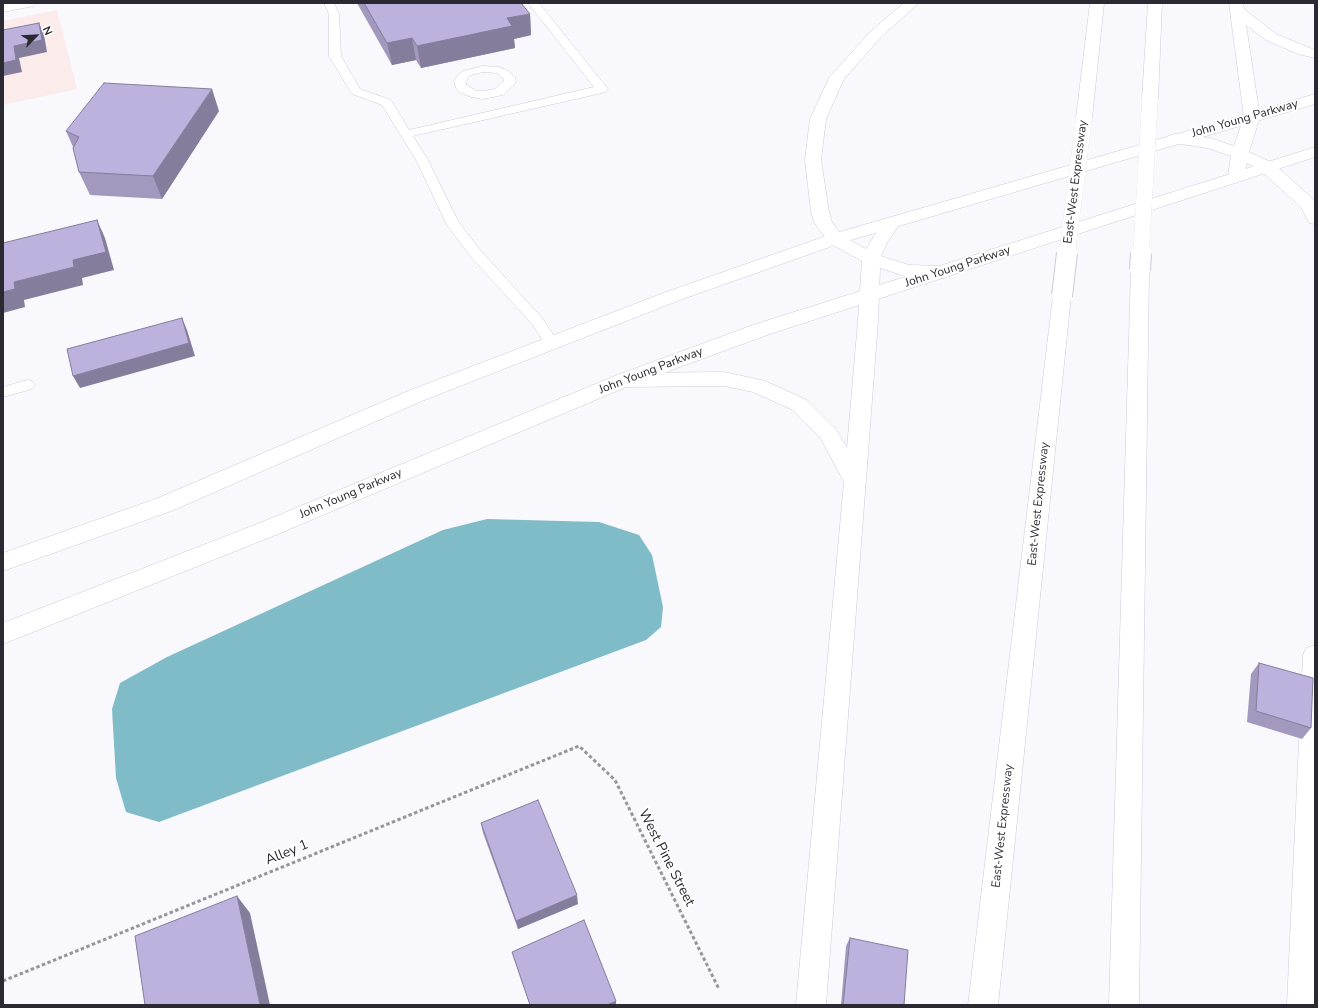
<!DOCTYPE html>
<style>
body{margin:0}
#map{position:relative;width:1318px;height:1008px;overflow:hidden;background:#f9f8fd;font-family:"Nunito Sans",sans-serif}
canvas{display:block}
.frame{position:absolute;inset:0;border:4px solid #2b2931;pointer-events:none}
.north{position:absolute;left:16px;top:16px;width:40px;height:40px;-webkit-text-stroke:3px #fff;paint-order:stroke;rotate:66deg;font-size:11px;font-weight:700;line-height:16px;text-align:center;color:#2b2931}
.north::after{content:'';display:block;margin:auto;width:14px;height:18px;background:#2b2931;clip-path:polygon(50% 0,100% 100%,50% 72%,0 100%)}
</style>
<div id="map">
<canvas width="1318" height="1008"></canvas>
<div class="frame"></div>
<div class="north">N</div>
</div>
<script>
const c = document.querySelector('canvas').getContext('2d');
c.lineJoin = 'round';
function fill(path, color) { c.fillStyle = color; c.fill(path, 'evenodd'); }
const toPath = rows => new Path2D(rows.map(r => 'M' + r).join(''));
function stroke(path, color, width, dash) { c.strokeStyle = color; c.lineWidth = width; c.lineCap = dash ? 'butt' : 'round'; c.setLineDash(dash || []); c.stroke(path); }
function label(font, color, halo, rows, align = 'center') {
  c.font = font + ' "Nunito Sans",sans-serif'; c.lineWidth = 4; c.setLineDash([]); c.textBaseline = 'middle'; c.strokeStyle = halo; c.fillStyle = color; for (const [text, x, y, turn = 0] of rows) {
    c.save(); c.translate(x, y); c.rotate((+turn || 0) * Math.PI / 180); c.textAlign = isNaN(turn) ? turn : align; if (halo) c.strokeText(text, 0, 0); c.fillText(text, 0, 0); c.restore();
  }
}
fill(toPath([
 [57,10,77,89,3,105,3,21]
]), '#fbebeb');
fill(toPath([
 [487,519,599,522,639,535,652,555,663,607,661,627,646,640,159,822,126,812,116,778,112,709,120,683,167,657,443,530]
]), '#80bbc8');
const service = toPath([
 [324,3,334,3,339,14,341,56,360,89,391,100,409,130,594,87,528,3,539,3,608,89,606,92,602,93,413,136,428,160,458,221,481,251,542,318,559,343,557,347,552,348,547,347,532,324,471,257,447,225,416,160,382,105,352,94,350,91,329,56,329,14,324,3],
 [483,66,499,67,509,71,515,77,516,81,514,85,503,95,483,99,471,97,459,92,456,88,454,81,458,75,463,71,483,66],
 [483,72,497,73,503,78,504,81,495,89,483,91,477,91,466,85,467,79,471,75,483,72],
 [27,380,32,381,35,385,32,389,3,397,3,387,27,380]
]);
const tertiary = toPath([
 [7,3,36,3,34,6,3,12,3,4,7,3]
]);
const primary = toPath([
 [1315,94,1315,104,841,243,680,300,422,401,174,510,3,571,3,553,158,498,408,391,666,292,829,235,1315,94],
 [1315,147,1315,157,767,335,631,385,278,534,3,644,3,623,262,522,617,375,753,325,1315,147]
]);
const motorway = toPath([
 [904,3,919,3,881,37,844,79,826,119,821,160,829,212,832,222,841,235,866,249,885,219,891,218,897,219,900,223,887,243,881,256,909,265,944,266,950,268,953,272,950,276,944,278,908,277,880,268,878,321,826,1005,796,1005,844,482,821,439,793,410,753,392,724,386,624,387,617,385,614,380,617,375,624,373,724,372,765,381,807,400,836,429,847,448,858,321,862,261,829,243,814,222,811,212,805,160,810,119,829,78,871,31,904,3],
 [1090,3,1104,3,1092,118,1090,121,1084,123,1078,121,1076,118,1090,3],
 [1148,3,1162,3,1158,99,1155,102,1150,104,1145,102,1142,99,1148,3],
 [1229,3,1243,3,1244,9,1276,34,1315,50,1315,58,1298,54,1266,40,1246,25,1260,117,1249,152,1273,163,1315,201,1315,224,1309,223,1301,207,1261,171,1247,163,1244,176,1242,180,1236,181,1230,180,1228,176,1231,156,1207,148,1168,142,1166,139,1168,136,1174,134,1210,138,1234,146,1244,117,1229,3],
 [1140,264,1146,266,1149,270,1139,1005,1109,1005,1131,270,1134,266,1140,264],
 [1062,290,1069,292,1071,296,998,1005,968,1005,1053,296,1055,292,1062,290],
 [1315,645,1315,1005,1287,1005,1303,655,1306,648,1315,645]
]);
stroke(service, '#cdc8dd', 1);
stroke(tertiary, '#cdc8dd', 1);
stroke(primary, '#cdc8dd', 1);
stroke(motorway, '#cdc8dd', 1);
stroke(toPath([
 [3,981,579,746,615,780,719,989]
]), '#96959b', 3, [3.5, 2.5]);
fill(service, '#fff');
fill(tertiary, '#fff');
fill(primary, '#fff');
fill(motorway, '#fff');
const motorwayBridgeFar1 = toPath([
 [1067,254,1084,118],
 [1141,254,1150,99]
]);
const motorwayBridge = toPath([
 [1140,270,1141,253],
 [1062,296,1067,253]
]);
stroke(motorwayBridgeFar1, '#cdc8dd', 16, []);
stroke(motorwayBridge, '#cdc8dd', 22, []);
stroke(motorwayBridgeFar1, '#fff', 16);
stroke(motorwayBridge, '#fff', 20);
fill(toPath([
 [357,3,521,3,530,14,531,35,514,39,515,48,421,68,416,60,392,65],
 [219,111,162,199,90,195,79,172,73,147,66,131],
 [1259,663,1311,728,1302,739,1247,722,1251,674],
 [481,823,578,904,518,929,483,833],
 [850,938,904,1005,841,1005,846,946],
 [512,952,616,1005,530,1005]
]), '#a399bf');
fill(toPath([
 [530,14,531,35,514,39,515,48,421,68,417,46,507,18],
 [39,23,44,35,47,52,19,58,22,72,3,76,3,63,14,46],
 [412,38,416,60,392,65,387,43],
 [212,89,219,111,162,199,153,176],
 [97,220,105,238,114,270,82,278,83,285,24,300,25,307,3,313,3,292,14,282,73,260],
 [182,318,187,330,195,356,80,388,73,376],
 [577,895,578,904,518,929,516,921],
 [237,896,250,913,270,1005,260,1005],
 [616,1001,616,1005,607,1005]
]), '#847d9b');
const building = toPath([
 [364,3,521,3,530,14,507,18,512,26,417,46,412,38,387,43,364,3],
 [39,23,42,40,14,46,16,60,3,63,3,30,39,23],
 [104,83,212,89,153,176,79,172,73,148,79,137,66,131,104,83],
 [97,220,106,252,73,260,74,267,14,282,15,289,3,292,3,243,97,220],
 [182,318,189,343,73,376,67,349,182,318],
 [1259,663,1313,678,1311,728,1256,711,1259,663],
 [538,800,577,895,516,921,481,823,538,800],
 [237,896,260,1005,145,1005,135,936,237,896],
 [584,920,616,1001,607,1005,530,1005,512,952,584,920],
 [850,938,908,950,904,1005,843,1005,850,938]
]);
fill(building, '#bdb2de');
stroke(building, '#847d9b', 1);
label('12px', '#2b2931', '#fff', [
 ["John Young Parkway",1245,119,-16],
 ["East-West Expressway",1076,182,-83],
 ["John Young Parkway",958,267,-18],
 ["John Young Parkway",651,371,-21],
 ["John Young Parkway",351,494,-23],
 ["East-West Expressway",1039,504,-84],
 ["East-West Expressway",1003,826,-84]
]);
label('14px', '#2b2931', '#fff', [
 ["Alley 1",287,853,-22],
 ["West Pine Street",666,858,63]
]);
</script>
